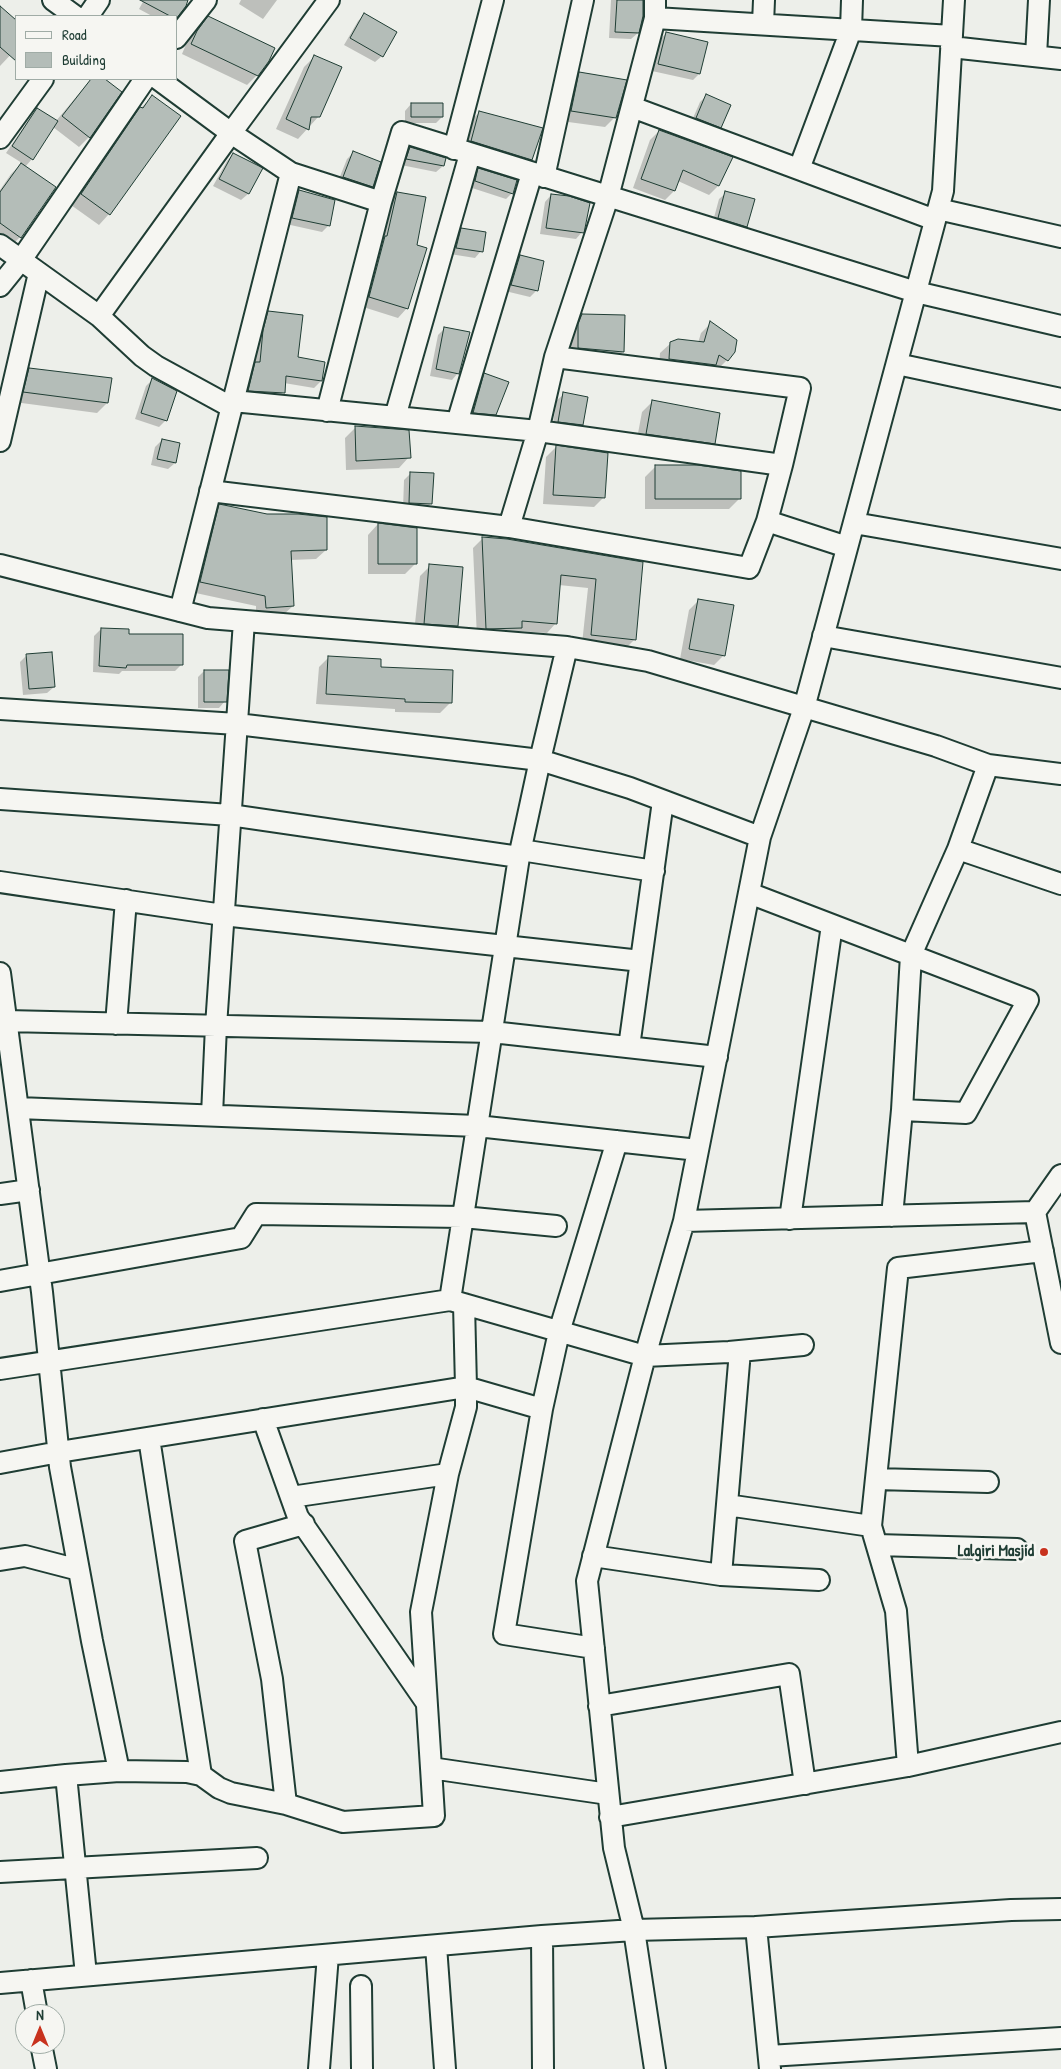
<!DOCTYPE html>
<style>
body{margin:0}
#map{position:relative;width:1061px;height:2069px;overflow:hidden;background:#edefea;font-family:"Patrick Hand",sans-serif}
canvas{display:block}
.legend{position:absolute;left:15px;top:15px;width:162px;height:65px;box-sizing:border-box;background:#f6f6f2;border:1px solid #a0aca6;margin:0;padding:6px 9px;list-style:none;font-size:15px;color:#1f3d34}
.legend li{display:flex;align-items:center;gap:10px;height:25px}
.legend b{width:25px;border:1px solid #a0aca6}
.north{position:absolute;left:15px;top:2004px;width:50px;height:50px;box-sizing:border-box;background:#f6f6f2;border:1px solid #a0aca6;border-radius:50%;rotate:0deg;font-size:14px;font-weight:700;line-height:20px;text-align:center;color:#1f3d34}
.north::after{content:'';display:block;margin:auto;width:18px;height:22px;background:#c8321e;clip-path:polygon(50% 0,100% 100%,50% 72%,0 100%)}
</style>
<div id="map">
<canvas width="1061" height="2069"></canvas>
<ul class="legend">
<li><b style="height:6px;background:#f6f6f2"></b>Road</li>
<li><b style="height:14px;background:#b4bdb8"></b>Building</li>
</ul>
<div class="north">N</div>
</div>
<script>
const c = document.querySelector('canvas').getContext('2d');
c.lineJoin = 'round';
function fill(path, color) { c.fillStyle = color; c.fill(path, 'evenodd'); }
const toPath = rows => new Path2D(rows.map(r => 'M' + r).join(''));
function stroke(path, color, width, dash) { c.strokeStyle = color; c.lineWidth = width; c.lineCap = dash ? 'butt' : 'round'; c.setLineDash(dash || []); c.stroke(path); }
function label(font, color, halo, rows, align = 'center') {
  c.font = font + ' "Patrick Hand",sans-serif'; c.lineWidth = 5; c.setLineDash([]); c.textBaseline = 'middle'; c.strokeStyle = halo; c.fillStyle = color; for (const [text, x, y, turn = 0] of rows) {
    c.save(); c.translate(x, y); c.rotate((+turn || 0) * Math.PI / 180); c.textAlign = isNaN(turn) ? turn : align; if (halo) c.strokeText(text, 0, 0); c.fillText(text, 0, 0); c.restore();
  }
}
fill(toPath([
 [144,0,186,0,176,16,152,16,139,9],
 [241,0,277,0,263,19,239,4],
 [611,0,642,0,638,33,631,39,609,38],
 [0,8,16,22,16,49,0,66],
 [364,15,382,56,375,62,344,45,358,21],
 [208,18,257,75,247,85,182,54,187,42],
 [666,33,699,74,693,80,652,71,660,40],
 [314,57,319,116,298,139,276,129,304,67],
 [580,74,615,117,605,127,561,121,569,84],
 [91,79,103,79,120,92,89,137,79,147,53,127,32,159,25,167,20,237,10,247,0,240,0,190,11,174,22,163,6,153,31,116,37,109,56,121],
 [707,95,720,127,714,134,690,125,700,102],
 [152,97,180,116,109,214,99,225,71,205,131,118],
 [411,104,442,117,436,123,405,123,405,111],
 [480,112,531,160,521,170,461,151,469,122],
 [659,131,718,186,709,195,678,181,674,191,665,200,633,188,650,140],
 [410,148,443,166,436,172,401,165,404,155],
 [353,153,372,186,365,193,337,184,347,159],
 [233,154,261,169,248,194,241,200,213,186,227,161],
 [479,170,512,193,506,199,469,187,472,176],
 [299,191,329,225,322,232,286,224,293,198],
 [397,193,407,308,398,318,360,306,388,202],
 [726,193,746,226,739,233,712,225,719,199],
 [551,195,582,232,576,239,540,234,545,202],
 [462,229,481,251,475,258,450,254,455,236],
 [520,257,537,290,530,297,505,291,513,263],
 [269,312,297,358,324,363,321,381,314,388,284,383,283,392,277,399,242,397,249,370,254,365,262,319],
 [582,315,624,316,623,352,613,362,568,358,569,335,572,325],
 [711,323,727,360,717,370,659,369,660,353,671,343,698,343,701,333],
 [445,328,458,373,452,380,430,376,438,335],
 [30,369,107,403,97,413,14,402,19,380],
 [485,374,495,414,488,421,467,419,478,381],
 [152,380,166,420,159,427,135,419,146,386],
 [564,394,582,425,575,431,552,428,557,400],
 [652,402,714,443,703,453,636,444,642,412],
 [355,428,409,457,399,468,346,470,345,438],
 [162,440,179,444,175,463,168,469,151,465,155,447],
 [556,447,604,497,594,507,543,504,546,457],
 [656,466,739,499,729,509,645,509,645,477],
 [411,473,431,503,425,510,403,509,404,480],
 [220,505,326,550,316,559,290,560,293,606,283,615,256,617,256,606,191,592,210,515],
 [378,524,415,564,405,574,368,574,368,535],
 [483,538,642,563,635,639,626,648,582,644,588,588,559,585,556,623,547,633,518,631,511,637,477,638,473,548],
 [430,566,457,626,447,636,414,633,420,576],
 [699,600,724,655,714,665,680,659,689,610],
 [101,629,127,635,182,664,175,671,122,671,119,674,93,672,94,636],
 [27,655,54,687,47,693,23,695,20,662],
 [329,657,379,668,450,703,440,713,395,712,395,709,316,704,319,667],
 [204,671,225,701,219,708,198,708,198,677]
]), '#0003');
const building = toPath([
 [140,0,188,0,186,6,176,19,176,16,170,16,140,0],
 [617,0,643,0,643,16,639,33,615,32,617,0],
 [0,6,16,20,16,61,0,47,0,6],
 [364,13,397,32,383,57,350,38,364,13],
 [208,16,275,48,269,61,258,76,191,44,197,31,208,16],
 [666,32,708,42,700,74,658,64,666,32],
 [314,55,342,67,320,117,311,117,309,130,286,119,314,55],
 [579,72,627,80,616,118,571,111,579,72],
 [91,79,105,79,122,92,90,138,62,116,91,79],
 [706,94,731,105,721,128,696,118,706,94],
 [152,95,181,116,110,215,81,194,140,107,143,108,152,95],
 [411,103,443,103,443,117,411,117,411,103],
 [37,108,58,121,33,160,12,146,37,108],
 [479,111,543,128,532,160,471,141,479,111],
 [659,130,733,157,719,186,683,170,675,191,641,179,659,130],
 [410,147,446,158,444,166,406,159,410,147],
 [353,151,381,162,373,187,343,177,353,151],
 [233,153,263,168,249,194,219,179,233,153],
 [21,163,56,187,21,238,0,223,0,192,21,163],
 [478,168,517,180,513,194,475,181,478,168],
 [299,190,335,200,330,226,292,218,299,190],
 [725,191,755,199,747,227,718,218,725,191],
 [397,192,426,197,417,245,427,248,408,309,369,297,385,236,387,236,397,192],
 [551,194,569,196,590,203,584,233,546,228,551,194],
 [461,228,486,232,483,252,456,248,461,228],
 [520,255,544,261,538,291,511,285,520,255],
 [268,311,303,315,298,357,325,362,322,381,286,376,285,393,248,391,255,362,260,362,263,330,268,311],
 [582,314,625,315,624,352,578,348,578,324,582,314],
 [710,321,737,340,735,352,728,361,719,355,716,365,669,359,670,342,678,339,704,342,710,321],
 [444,327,470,332,459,374,436,369,444,327],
 [29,368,112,378,108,403,23,392,29,368],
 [484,373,509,382,496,415,473,413,484,373],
 [152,378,177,391,167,421,141,413,152,378],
 [563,392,588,397,583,425,558,422,563,392],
 [652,400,720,413,715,444,646,434,652,400],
 [355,426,409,430,411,458,356,461,355,426],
 [162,439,180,443,176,463,157,459,162,439],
 [556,445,608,453,605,498,553,495,556,445],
 [655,465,697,465,741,471,741,499,655,499,655,465],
 [410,472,434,473,432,504,409,503,410,472],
 [219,504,267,514,298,514,327,517,327,550,291,551,294,606,266,608,265,596,200,582,219,504],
 [378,523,417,528,417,564,378,564,378,523],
 [482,537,507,539,643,562,636,640,591,635,596,579,561,575,557,624,522,621,522,628,486,629,482,537],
 [429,564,463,567,458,626,424,624,429,564],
 [698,599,734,605,725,656,689,649,698,599],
 [101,628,129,629,129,634,183,634,183,665,127,665,126,668,99,666,101,628],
 [52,652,55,687,29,689,26,654,52,652],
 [328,656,381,659,381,667,453,670,452,703,405,702,405,699,326,694,328,656],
 [204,670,229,670,227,702,204,702,204,670]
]);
fill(building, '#b4bdb8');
stroke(building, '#1f3d34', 1);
const minor = toPath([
 [53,0,75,16],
 [88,16,99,0],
 [655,18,952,36],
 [763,24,764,0],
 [176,38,206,0],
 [951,47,1061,59],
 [1036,56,1039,0],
 [158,79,231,133,329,0],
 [632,107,935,220],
 [0,138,43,79],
 [454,149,493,0],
 [799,169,851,30,852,0],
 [291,173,381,202,402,132,916,292,1061,326],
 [544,177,583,0],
 [938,209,1061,237],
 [0,245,99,316,231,133,291,173,180,611],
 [0,286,21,260,145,79],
 [99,316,142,356,156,366,231,407],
 [555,357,800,388,782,465],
 [897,364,1061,399],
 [233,401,538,431,782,465,767,521],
 [327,411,381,202],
 [395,417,470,154],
 [457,423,532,173],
 [0,441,39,273],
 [210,491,509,527,538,431,555,357,608,197,655,18,655,0],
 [854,523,1061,559],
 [509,527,749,568,767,521,847,547],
 [0,565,208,618,567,647,648,661,936,746,988,765,958,849,911,955,902,1110,892,1216],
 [823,636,1061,678],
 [0,709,237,724,540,760,630,788,760,837,684,1221,645,1356,587,1581,614,1848,634,1930,655,2069],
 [988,765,1061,774],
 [0,799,230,815,519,857],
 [760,837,804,708,943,191,954,0],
 [958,849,1061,884],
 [521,850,654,871],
 [0,882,223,915,641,961],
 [749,893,1028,1000,966,1113,902,1110],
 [0,973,42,1292,60,1467,92,1641,119,1771],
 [6,1021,492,1032,717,1057],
 [116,1024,126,900],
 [629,1047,663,801],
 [18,1108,477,1126,698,1150],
 [212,1115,216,1026,244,621],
 [1061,1175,1035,1212,1061,1343],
 [0,1194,29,1190],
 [790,1219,832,925],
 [684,1221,1035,1212],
 [1043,1251,898,1268,871,1526,896,1611,908,1766,1061,1732],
 [0,1281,241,1238,256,1214,463,1217,556,1226],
 [450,1300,519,857,540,760,567,647],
 [0,1369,450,1300,645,1356,729,1352,803,1345],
 [542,1409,559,1332,617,1141],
 [263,1419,298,1517,426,1702],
 [149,1438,201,1775],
 [0,1463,59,1452,466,1387,464,1304],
 [876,1479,988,1482],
 [291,1497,448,1474],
 [727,1505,871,1526],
 [877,1545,1017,1549],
 [593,1556,721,1575,819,1580],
 [0,1560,25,1556,79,1570],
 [721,1575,740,1351],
 [594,1648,504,1634,542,1409,466,1387,466,1407,448,1474,421,1612,431,1768,608,1794],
 [599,1706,789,1674,805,1784],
 [66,1775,119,1771,187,1772,201,1775,219,1788,231,1793,286,1804,343,1822,434,1816,431,1768],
 [0,1782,66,1775,86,1975],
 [286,1804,272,1679,245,1541,304,1524],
 [610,1817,908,1766],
 [0,1872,257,1858],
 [756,1927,770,2069],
 [542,1936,543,2069],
 [436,1946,445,2069],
 [31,1980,37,2014],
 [0,1983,542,1936,634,1930,756,1927,1011,1910,1061,1909],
 [361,1986,362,2069],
 [41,2044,46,2069],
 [769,2056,1061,2038],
 [319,2069,328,1955]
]);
stroke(minor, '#1f3d34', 24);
stroke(minor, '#f6f6f2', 20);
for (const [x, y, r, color] of [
 [1044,1552,5,"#c8321e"]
]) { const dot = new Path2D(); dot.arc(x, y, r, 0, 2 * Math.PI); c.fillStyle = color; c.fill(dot); stroke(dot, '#f6f6f2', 2); }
label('bold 16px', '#1f3d34', '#f6f6f2', [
 ["Lalgiri Masjid",1034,1552]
], 'right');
</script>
